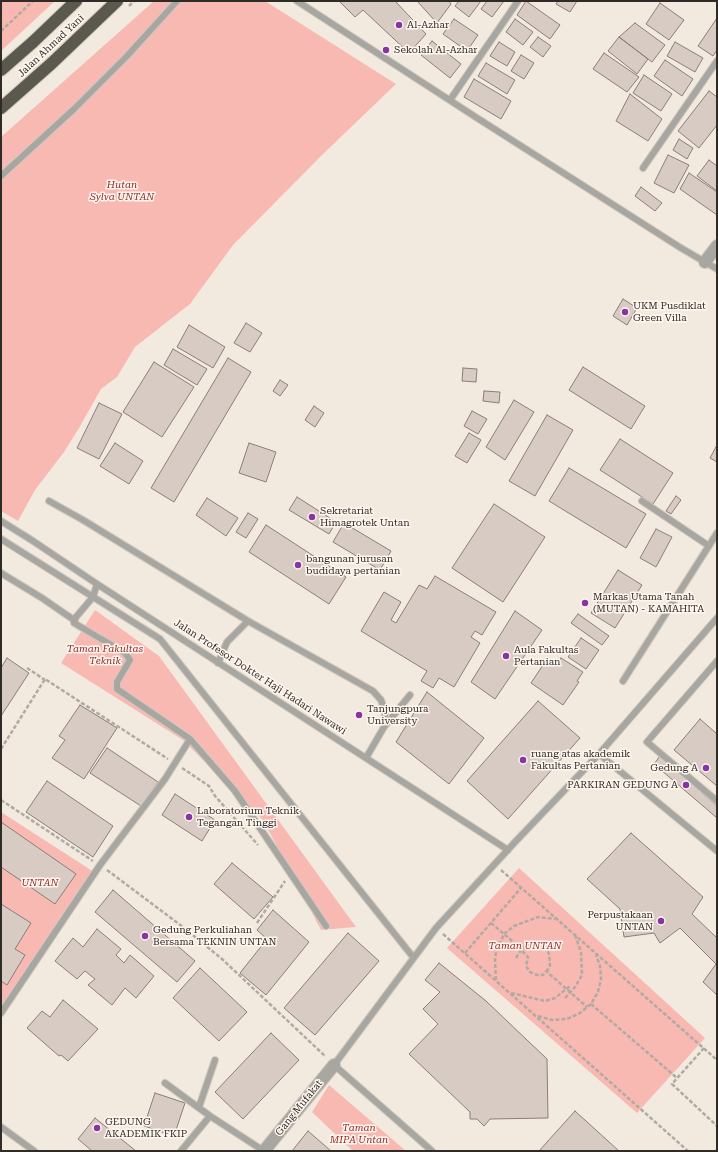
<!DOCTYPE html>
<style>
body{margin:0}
#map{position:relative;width:718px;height:1152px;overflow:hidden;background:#f3eadf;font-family:"Roboto Serif",serif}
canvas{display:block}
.frame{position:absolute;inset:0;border:2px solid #2f2c28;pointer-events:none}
</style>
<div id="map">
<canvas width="718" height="1152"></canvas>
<div class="frame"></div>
</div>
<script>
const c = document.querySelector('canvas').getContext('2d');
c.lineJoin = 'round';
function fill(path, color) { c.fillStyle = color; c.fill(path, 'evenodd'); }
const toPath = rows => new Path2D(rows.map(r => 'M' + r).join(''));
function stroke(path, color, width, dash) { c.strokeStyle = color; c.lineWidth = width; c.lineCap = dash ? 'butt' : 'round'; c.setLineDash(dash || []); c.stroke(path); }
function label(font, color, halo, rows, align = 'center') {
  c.font = font + ' "Roboto Serif",serif'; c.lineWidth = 3; c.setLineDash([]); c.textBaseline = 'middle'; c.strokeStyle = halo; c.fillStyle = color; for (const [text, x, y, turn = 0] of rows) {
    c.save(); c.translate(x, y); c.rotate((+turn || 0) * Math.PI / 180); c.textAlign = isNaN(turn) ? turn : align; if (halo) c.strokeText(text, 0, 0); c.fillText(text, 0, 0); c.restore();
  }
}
fill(toPath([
 [1,1,55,1,1,51],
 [154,1,265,1,396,84,322,155,233,245,190,304,135,347,117,377,101,389,79,428,64,452,35,490,18,521,1,511,1,137],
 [95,610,159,656,356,927,321,930,263,820,183,740,61,663],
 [1,812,94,872,1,1007],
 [519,868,705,1038,637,1113,447,948],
 [329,1085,406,1151,353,1151,312,1112]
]), '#f8b9b2');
const building = toPath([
 [339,1,395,1,426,34,409,53,363,10,355,17,339,1],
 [417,1,449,1,451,4,437,23,417,1],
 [459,1,481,1,469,17,455,6,459,1],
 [487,1,504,1,492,17,481,9,487,1],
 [526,1,560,25,550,39,517,15,526,1],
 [558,1,577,1,570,12,556,4,558,1],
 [660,3,684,20,669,40,646,24,660,3],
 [717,18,717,50,713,56,698,46,717,18],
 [454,19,478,35,467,51,443,34,454,19],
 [515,19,533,32,523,45,506,32,515,19],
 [635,23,665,45,652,62,619,37,635,23],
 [538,37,551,46,543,57,530,47,538,37],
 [619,37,648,59,637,74,608,51,619,37],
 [432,41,461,64,450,78,421,55,432,41],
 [499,42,515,52,507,66,490,56,499,42],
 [675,42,703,58,695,72,667,56,675,42],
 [604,53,639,77,627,92,593,69,604,53],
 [521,55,534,63,524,79,511,71,521,55],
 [665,60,693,79,682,96,654,76,665,60],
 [486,63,515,80,507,94,478,76,486,63],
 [644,75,672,94,661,111,633,93,644,75],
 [474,79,511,101,501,119,464,97,474,79],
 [709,91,717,97,717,125,699,148,678,131,709,91],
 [630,94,662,119,648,141,616,121,630,94],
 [679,139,693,148,687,159,673,150,679,139],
 [668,155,689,165,674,193,654,183,668,155],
 [709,160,717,166,717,191,697,176,709,160],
 [689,173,717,192,717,215,680,189,689,173],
 [641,187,662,203,655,211,635,196,641,187],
 [623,299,637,308,627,325,613,316,623,299],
 [246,323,262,333,250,352,234,343,246,323],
 [189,325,225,347,213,368,177,347,189,325],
 [173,349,207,369,197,385,164,365,173,349],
 [228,358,251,372,174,502,151,488,228,358],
 [154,362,194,387,162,437,123,412,154,362],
 [583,367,645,406,631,429,569,390,583,367],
 [463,368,477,369,476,382,462,381,463,368],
 [280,380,288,385,280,396,273,391,280,380],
 [484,391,500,392,499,403,483,401,484,391],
 [514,400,534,412,505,460,486,447,514,400],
 [99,403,122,414,99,459,77,448,99,403],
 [314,406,324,413,315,427,305,420,314,406],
 [472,411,487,419,478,434,464,426,472,411],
 [547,415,573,430,535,496,509,481,547,415],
 [469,433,481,440,467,463,455,456,469,433],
 [620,439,673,473,653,504,600,470,620,439],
 [115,443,143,461,129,484,100,466,115,443],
 [249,443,276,452,266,482,239,473,249,443],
 [717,445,717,462,710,458,717,445],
 [569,468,646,514,626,548,549,501,569,468],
 [676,496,681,500,671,514,666,511,676,496],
 [297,497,336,522,329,534,289,510,297,497],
 [207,498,238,518,226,536,196,515,207,498],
 [494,504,545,537,503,602,452,568,494,504],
 [248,513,258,519,246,538,236,532,248,513],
 [344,523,391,551,380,570,333,542,344,523],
 [266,525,346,577,329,604,249,552,266,525],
 [656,529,672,537,656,567,640,558,656,529],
 [618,570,642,585,615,628,591,613,618,570],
 [435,576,496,612,482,635,475,631,471,637,480,643,454,687,439,678,433,688,421,681,427,671,361,631,384,592,401,602,391,620,396,623,419,585,427,589,435,576],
 [515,611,542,630,495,699,471,682,515,611],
 [578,614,609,636,602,645,571,623,578,614],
 [581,638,599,650,586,669,568,657,581,638],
 [7,658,29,673,1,716,1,668,7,658],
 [561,658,583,672,577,681,579,682,563,705,531,683,547,659,556,665,561,658],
 [427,692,484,738,449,784,396,742,427,692],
 [538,701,580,738,508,819,467,781,538,701],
 [80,705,117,728,84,779,52,758,65,740,59,736,80,705],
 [700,719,717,734,717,786,674,750,700,719],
 [107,748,158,782,141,806,90,773,107,748],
 [660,756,717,806,717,818,654,764,660,756],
 [47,781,113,826,93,857,26,812,47,781],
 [175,794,215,820,202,841,162,815,175,794],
 [1,822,76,874,55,904,1,867,1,822],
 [631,833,703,897,692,914,717,938,717,995,703,982,716,964,680,928,660,943,654,933,624,937,620,909,587,879,631,833],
 [232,863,273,897,254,919,214,884,232,863],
 [113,890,195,961,177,982,95,912,113,890],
 [1,904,31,923,15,949,25,955,7,985,1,981,1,904],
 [273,910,309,942,266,995,240,973,267,939,257,930,273,910],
 [97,929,121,949,116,955,124,963,130,955,154,976,136,998,125,988,112,1005,88,985,95,979,85,971,77,979,55,961,73,938,83,947,97,929],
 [348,933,379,961,315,1035,284,1008,348,933],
 [439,963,486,1001,547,1059,548,1118,490,1119,484,1126,477,1119,470,1119,470,1112,409,1054,438,1024,423,1009,440,992,425,980,439,963],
 [200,968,247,1012,219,1041,173,998,200,968],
 [63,1000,98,1029,68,1061,61,1055,59,1056,27,1028,42,1011,50,1017,63,1000],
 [271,1033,299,1060,243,1119,215,1092,271,1033],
 [155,1093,185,1103,174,1136,144,1126,155,1093],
 [575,1111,619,1151,539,1151,575,1111],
 [95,1118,136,1151,92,1151,78,1139,95,1118],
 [308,1131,331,1151,292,1151,308,1131]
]);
fill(building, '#d7cbc4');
stroke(building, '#8a7e78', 1);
const lane = toPath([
 [297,1,474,116,681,248,717,269],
 [450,100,518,1],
 [643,168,717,61],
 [1,176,74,109,127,56,177,1],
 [49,501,83,520,248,621],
 [642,501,709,546],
 [1,521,33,541,97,584,508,850],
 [1,539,160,639,413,957],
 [1,573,42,598,74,620],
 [717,661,647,742,717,801],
 [218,663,227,642,248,621,373,691,381,700,385,712,384,727,366,758],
 [623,681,717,533],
 [384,727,410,695],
 [190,739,235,791,326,926],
 [599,754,717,851],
 [1,1013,100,865,165,779,190,739,117,689,117,682,130,660,125,653,74,623,76,617,93,597,97,584],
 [165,1083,210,1116,264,1151],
 [199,1107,215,1060],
 [1,1127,34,1151],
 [181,1151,210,1116],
 [432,1151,334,1065,436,928,515,842,599,754,717,618]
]);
const street = toPath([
 [705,262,717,246],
 [264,1151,334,1065]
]);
const highway = toPath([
 [1,70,33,42,76,1],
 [1,108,52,63,117,1]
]);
stroke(lane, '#d0c8be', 8);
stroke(street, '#d0c8be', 14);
stroke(highway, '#d0c8be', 14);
stroke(toPath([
 [129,6,134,1],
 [1,31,33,1],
 [27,668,45,680],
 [1,749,45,679,168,759],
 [182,768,209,786,215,796,258,845],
 [1,800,93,861],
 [107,870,183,927,222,959,325,1056],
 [501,870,717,1060],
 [257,923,285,881],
 [491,923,511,940,528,957,526,966,530,972,537,975,543,975,546,971,587,1007],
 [443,934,688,1151],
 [465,953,521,888],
 [516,958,521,950,529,944,539,943,545,946,549,954,550,966,547,971],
 [496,980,495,960,496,952,504,934,514,926,538,917,555,919],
 [511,993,545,1001,555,998,570,986],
 [565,998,575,987,582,975,581,952,575,935],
 [591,1004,677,1078],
 [538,1016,552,1020,567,1019,580,1013,591,1004,598,992,601,979,600,966,596,955],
 [704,1048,672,1084,717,1126],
 [716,1151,717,1150]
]), '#b1aaa2', 2.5, [4, 2]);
stroke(lane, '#a7a6a1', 6);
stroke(street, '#a7a6a1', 12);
stroke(highway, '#5b584e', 12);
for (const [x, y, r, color] of [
 [399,25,4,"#8835a4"],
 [386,50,4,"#8835a4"],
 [625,312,4,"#8835a4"],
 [312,517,4,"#8835a4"],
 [298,565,4,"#8835a4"],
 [585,603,4,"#8835a4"],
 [506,656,4,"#8835a4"],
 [359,715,4,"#8835a4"],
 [523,760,4,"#8835a4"],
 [706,768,4,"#8835a4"],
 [686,785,4,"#8835a4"],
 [189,817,4,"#8835a4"],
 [661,921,4,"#8835a4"],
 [145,936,4,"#8835a4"],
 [97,1128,4,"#8835a4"]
]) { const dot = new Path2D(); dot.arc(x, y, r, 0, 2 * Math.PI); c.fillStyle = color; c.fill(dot); stroke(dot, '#fff7ef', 1.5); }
label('10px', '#2f2c28', '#fff7ef', [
 ["Al-Azhar",407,25],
 ["Sekolah Al-Azhar",394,50],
 ["UKM Pusdiklat",633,306],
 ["Green Villa",633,318],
 ["Sekretariat",320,511],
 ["Himagrotek Untan",320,523],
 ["bangunan jurusan",306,559],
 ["budidaya pertanian",306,571],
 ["Markas Utama Tanah",593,597],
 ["(MUTAN) - KAMAHITA",593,609],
 ["Aula Fakultas",514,650],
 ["Pertanian",514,662],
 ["Tanjungpura",367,709],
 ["University",367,721],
 ["ruang atas akademik",531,754],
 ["Fakultas Pertanian",531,766],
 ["Gedung A",698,768,"right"],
 ["PARKIRAN GEDUNG A",678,785,"right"],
 ["Laboratorium Teknik",197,811],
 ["Tegangan Tinggi",197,823],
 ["Perpustakaan",653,915,"right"],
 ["UNTAN",653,927,"right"],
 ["Gedung Perkuliahan",153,930],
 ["Bersama TEKNIN UNTAN",153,942],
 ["GEDUNG",105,1122],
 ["AKADEMIK FKIP",105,1134]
], 'left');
label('10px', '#2f2c28', '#fff7ef', [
 ["Jalan Ahmad Yani",51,46,-43],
 ["Jalan Profesor Dokter Haji Hadari Nawawi",260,677,33],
 ["Gang Mufakat",299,1108,-51]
]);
label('italic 10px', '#942724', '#fff7ef', [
 ["Hutan",122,185],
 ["Sylva UNTAN",122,197],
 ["Taman Fakultas",105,649],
 ["Teknik",105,661],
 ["UNTAN",40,883],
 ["Taman UNTAN",525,946],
 ["Taman",359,1128],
 ["MIPA Untan",359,1140]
]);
</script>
